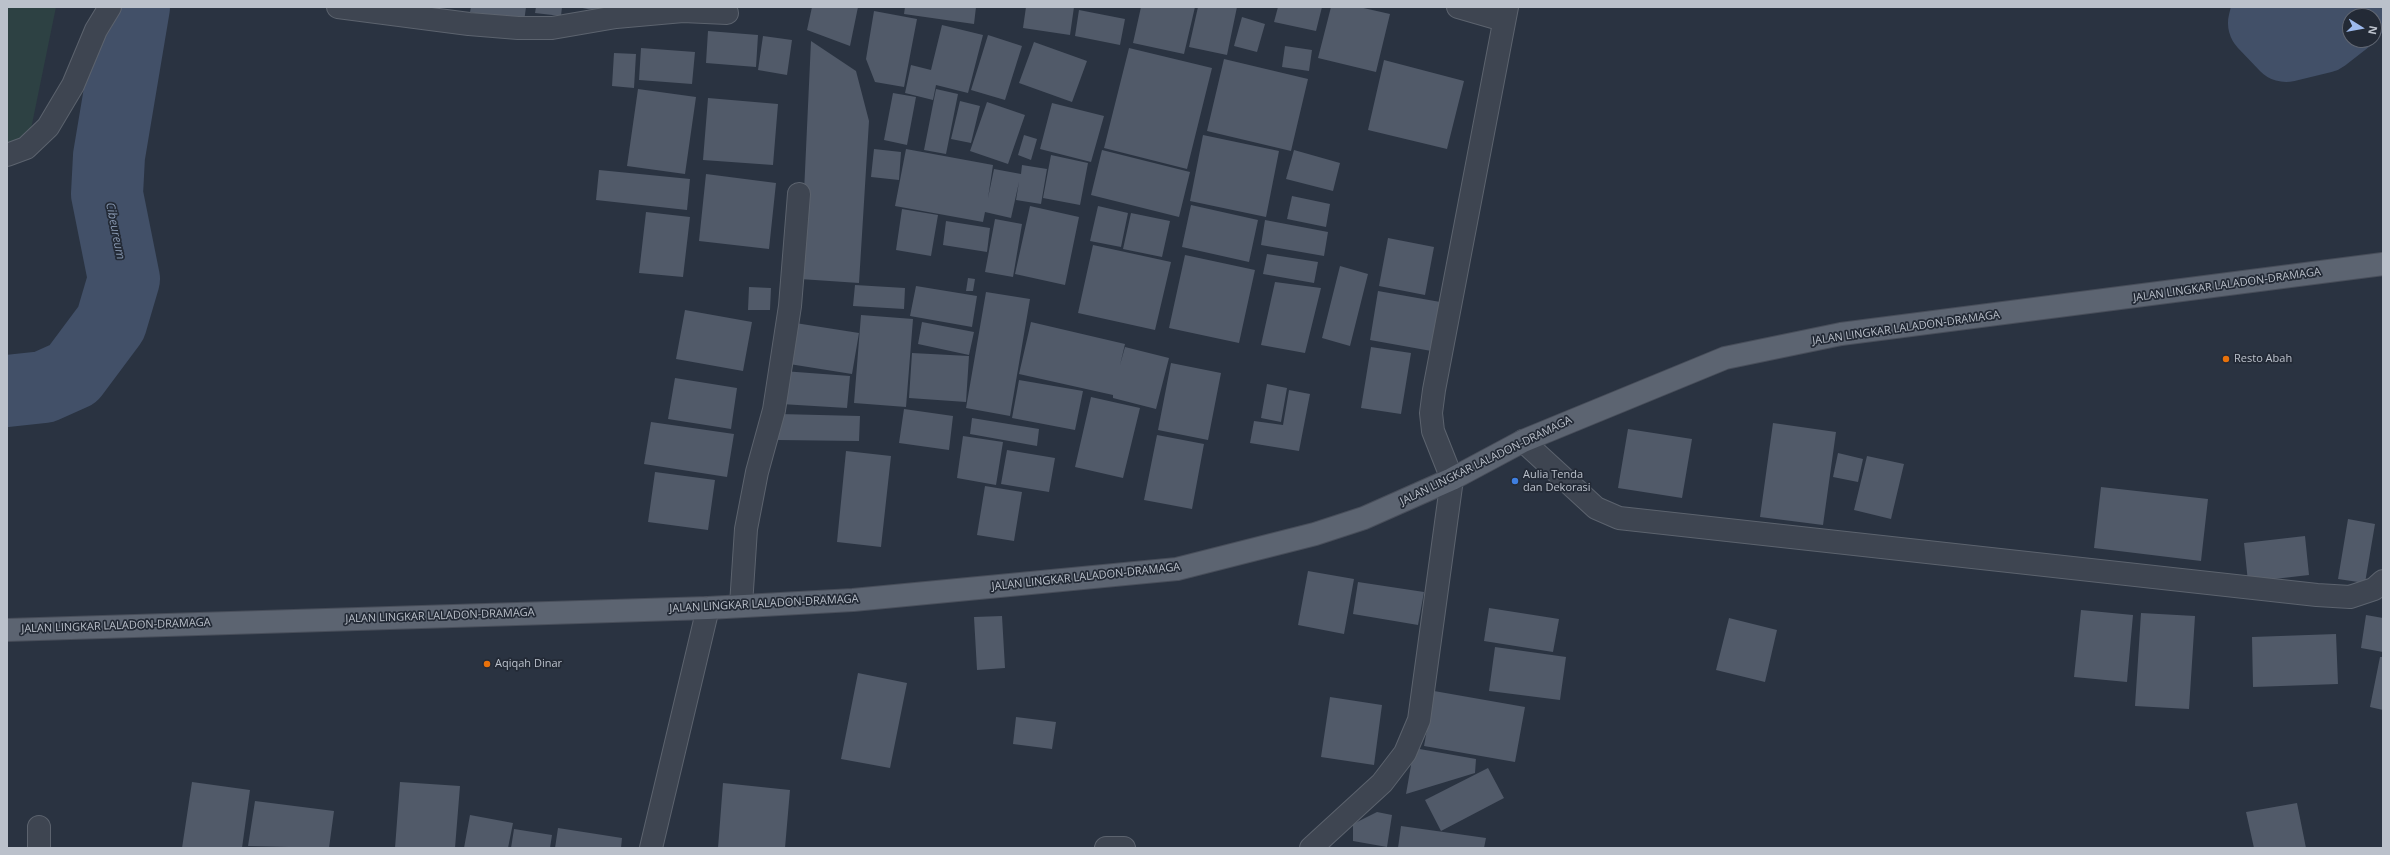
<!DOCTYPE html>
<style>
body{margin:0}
#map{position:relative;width:2390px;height:855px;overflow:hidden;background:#2a3341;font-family:"Open Sans",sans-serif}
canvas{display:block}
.frame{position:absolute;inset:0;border:8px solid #bbc1cb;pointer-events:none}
.north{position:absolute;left:2342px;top:8px;width:40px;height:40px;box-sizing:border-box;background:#232a36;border:1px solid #606672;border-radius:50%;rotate:101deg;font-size:11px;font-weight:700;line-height:16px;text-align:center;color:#bbc1cb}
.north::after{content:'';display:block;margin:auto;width:14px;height:18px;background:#9dbaee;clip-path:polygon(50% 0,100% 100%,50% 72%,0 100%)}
</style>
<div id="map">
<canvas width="2390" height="855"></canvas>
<div class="frame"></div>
<div class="north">N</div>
</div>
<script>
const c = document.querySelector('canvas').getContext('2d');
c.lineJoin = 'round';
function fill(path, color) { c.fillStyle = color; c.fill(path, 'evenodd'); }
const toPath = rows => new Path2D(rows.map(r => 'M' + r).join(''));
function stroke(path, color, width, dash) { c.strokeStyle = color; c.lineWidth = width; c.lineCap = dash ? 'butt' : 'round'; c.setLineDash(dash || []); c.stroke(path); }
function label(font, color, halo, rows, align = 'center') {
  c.font = font + ' "Open Sans",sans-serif'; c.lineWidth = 3.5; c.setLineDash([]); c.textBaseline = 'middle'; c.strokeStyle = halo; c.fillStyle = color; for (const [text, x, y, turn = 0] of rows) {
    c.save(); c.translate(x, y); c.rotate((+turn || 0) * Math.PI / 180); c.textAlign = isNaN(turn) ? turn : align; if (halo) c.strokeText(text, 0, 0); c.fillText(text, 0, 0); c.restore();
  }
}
fill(toPath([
 [7,7,56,7,30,134,7,148]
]), '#2d4143');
stroke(toPath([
 [2268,7,2264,23,2286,46,2323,37,2350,16],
 [7,391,44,387,73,374,111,323,124,279,107,194,109,156,134,7]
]), '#425068', 72);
fill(toPath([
 [471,7,526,7,524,22,470,12],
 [536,7,562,7,561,16,535,13],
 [577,7,609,7,609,13],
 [812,7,858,7,850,46,807,30],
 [905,7,976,7,974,24,904,14],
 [1026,7,1074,7,1070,35,1023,28],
 [1141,7,1195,7,1184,54,1133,43],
 [1198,7,1237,7,1227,55,1189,47],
 [1278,7,1322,7,1316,31,1274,22],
 [1331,7,1359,7,1390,14,1376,72,1318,58],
 [1079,10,1125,19,1120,45,1075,36],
 [874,11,917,19,904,87,875,82,866,59],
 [1242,17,1265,24,1257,52,1234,46],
 [942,25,983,35,968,93,936,85,933,100,905,93,911,65,931,70],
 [708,31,758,35,756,67,706,63],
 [988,35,1022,46,1005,100,971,90],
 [763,36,792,40,787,75,758,70],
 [811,41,856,71,869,121,859,283,800,279],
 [1034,42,1087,61,1072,102,1019,83],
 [1285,46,1312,50,1309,71,1282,67],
 [641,48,695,52,692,84,639,80],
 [1129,48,1212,68,1187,169,1104,148],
 [614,53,636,54,634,88,612,86],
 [1224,59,1308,79,1291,151,1207,131],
 [1384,60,1464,81,1447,149,1368,130],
 [638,89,696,97,685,174,627,166],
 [936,89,958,94,946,154,924,150],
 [893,93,916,97,907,145,884,140],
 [708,98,778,104,773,165,703,160],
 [960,101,980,106,971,143,951,139],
 [987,102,1025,115,1008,164,970,151],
 [1052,103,1104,116,1091,162,1040,149],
 [1024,135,1037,139,1031,160,1018,155],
 [1203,135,1279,151,1266,217,1190,201],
 [874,149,901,152,899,180,871,177],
 [906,149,993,165,988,198,994,169,1021,174,1022,165,1047,169,1041,204,1016,200,1019,182,1011,218,985,212,983,222,895,206],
 [1102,150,1190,172,1179,217,1091,195],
 [1294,150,1340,163,1333,191,1286,179],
 [1051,155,1088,163,1080,205,1043,198],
 [599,170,690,179,687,210,596,200],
 [706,174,776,183,769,249,699,241],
 [1292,196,1330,204,1326,227,1287,219],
 [1191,205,1258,220,1249,262,1182,247],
 [1030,206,1079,217,1065,285,1015,274],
 [1098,206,1128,213,1121,247,1090,241],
 [902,209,938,215,931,256,896,250],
 [646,212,690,217,683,277,639,273],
 [1131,213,1170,221,1162,257,1123,249],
 [995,219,1022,224,1013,277,985,272],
 [1265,220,1328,232,1324,256,1261,245],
 [946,221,990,228,987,252,943,245],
 [1388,238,1434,247,1425,295,1379,286],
 [1093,245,1171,262,1155,330,1078,313],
 [1267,254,1318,262,1314,283,1263,274],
 [1185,255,1255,270,1239,343,1169,328],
 [1340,266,1368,274,1350,346,1322,338],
 [968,278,975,279,973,291,966,291],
 [1275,282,1321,288,1305,353,1261,345],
 [855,285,905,288,904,309,853,306],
 [916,286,977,296,972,327,910,316],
 [749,287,771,288,770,310,748,310],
 [1378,291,1446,303,1437,352,1370,340],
 [986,292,1030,299,1010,416,966,408],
 [685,310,752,322,743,371,676,359],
 [861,315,913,319,906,407,854,403],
 [789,322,859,333,852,374,783,363],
 [922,322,974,332,969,355,918,344],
 [1031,322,1125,344,1120,365,1125,347,1169,358,1156,409,1113,398,1113,395,1019,374],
 [1371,347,1411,353,1401,414,1361,408],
 [912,353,969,356,966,402,909,398],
 [1171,363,1221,373,1208,440,1158,430],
 [783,371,850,376,847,408,781,404],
 [675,378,737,388,731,429,668,419],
 [1019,380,1083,391,1075,430,1012,418],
 [1267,384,1287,388,1281,422,1261,418],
 [1289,390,1310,394,1299,451,1250,443,1254,421,1283,425],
 [1091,397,1140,408,1123,478,1075,467],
 [904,409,953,416,949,450,899,443],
 [779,414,860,416,859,441,778,440],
 [972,418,1039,429,1037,446,970,434],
 [651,422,734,434,727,477,644,464],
 [1773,423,1836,432,1823,525,1760,517],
 [1628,429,1692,439,1682,498,1618,488],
 [1157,435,1204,444,1192,509,1144,500],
 [963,436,1003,442,996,485,957,478],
 [1007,450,1055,458,1049,492,1001,484],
 [846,451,891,456,881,547,837,542],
 [1838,453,1863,459,1858,482,1833,477],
 [1867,456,1904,464,1891,519,1854,510],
 [655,472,715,480,708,530,648,522],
 [985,486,1022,492,1014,541,977,535],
 [2101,487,2208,499,2201,561,2094,548],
 [2348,519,2375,524,2365,583,2338,579],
 [2305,536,2309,575,2248,582,2244,543],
 [1308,571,1354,579,1344,634,1298,625],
 [1358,582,1424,592,1418,625,1353,614],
 [1489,608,1559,619,1553,652,1484,641],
 [2081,610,2133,615,2127,682,2074,677],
 [2141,613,2195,616,2189,709,2135,706],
 [2366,615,2383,618,2383,652,2361,648],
 [1002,616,1005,668,977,670,974,617],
 [1729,618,1777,630,1765,682,1716,670],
 [2336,634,2338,684,2253,687,2252,637],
 [1495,647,1566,657,1560,700,1489,691],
 [2380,657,2383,657,2383,710,2370,707],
 [858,673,907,683,890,768,841,759],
 [1434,691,1525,707,1515,762,1424,746],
 [1330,697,1382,705,1374,765,1321,757],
 [1016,717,1056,722,1052,749,1013,744],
 [1414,748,1476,759,1475,773,1406,794],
 [1488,768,1504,798,1441,831,1425,800],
 [192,782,250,790,242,848,182,848],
 [400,782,460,786,455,848,395,848],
 [723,783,790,790,785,848,718,848],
 [255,801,334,811,329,848,248,846],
 [2297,803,2306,848,2254,848,2246,812],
 [1377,812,1392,815,1387,847,1353,841,1353,824],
 [470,815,513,823,508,848,464,848],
 [1401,826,1486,838,1484,848,1398,848],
 [558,828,622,838,621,848,555,848],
 [514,829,552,835,550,848,511,848]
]), '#515a69');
const minor = toPath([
 [338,7,469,24,518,28,552,28,616,17,683,11,727,13],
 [1458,7,1503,20],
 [7,155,26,148,48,127,73,85,96,30,110,7],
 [1523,441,1596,508,1619,518,2317,595,2350,597,2374,589,2383,581],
 [741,605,746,529,757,472,774,410,790,306,799,194],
 [39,827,39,848],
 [651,848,708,608],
 [1106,848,1124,848],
 [1311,848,1382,783,1405,753,1419,720,1452,479,1433,431,1431,413,1434,390,1507,7]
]);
const primary = toPath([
 [7,630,708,608,853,600,1177,569,1315,534,1364,518,1452,479,1523,441,1725,358,1841,334,2383,264]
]);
stroke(minor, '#5c636e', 24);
stroke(primary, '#484e5a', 24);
stroke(minor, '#3e4551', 22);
stroke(primary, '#5c6471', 22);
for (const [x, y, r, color] of [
 [2226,359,4,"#e8710a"],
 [1515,481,4,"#3f7fe0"],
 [487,664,4,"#e8710a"]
]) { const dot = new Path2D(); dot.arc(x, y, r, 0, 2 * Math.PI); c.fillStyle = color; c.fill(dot); stroke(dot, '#232a36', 1.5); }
label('11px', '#bbc1cb', '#232a36', [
 ["JALAN LINGKAR LALADON-DRAMAGA",2227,285,-8],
 ["JALAN LINGKAR LALADON-DRAMAGA",1906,328,-8],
 ["JALAN LINGKAR LALADON-DRAMAGA",1486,461,-26],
 ["JALAN LINGKAR LALADON-DRAMAGA",1086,577,-6],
 ["JALAN LINGKAR LALADON-DRAMAGA",764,604,-3],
 ["JALAN LINGKAR LALADON-DRAMAGA",440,616,-2],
 ["JALAN LINGKAR LALADON-DRAMAGA",116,626,-2]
]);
label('11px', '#bbc1cb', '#232a36', [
 ["Resto Abah",2234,359],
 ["Aulia Tenda",1523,475],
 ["dan Dekorasi",1523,488],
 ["Aqiqah Dinar",495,664]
], 'left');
label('italic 12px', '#8696af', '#232a36', [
 ["Cibeureum",115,231,79]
]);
</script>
